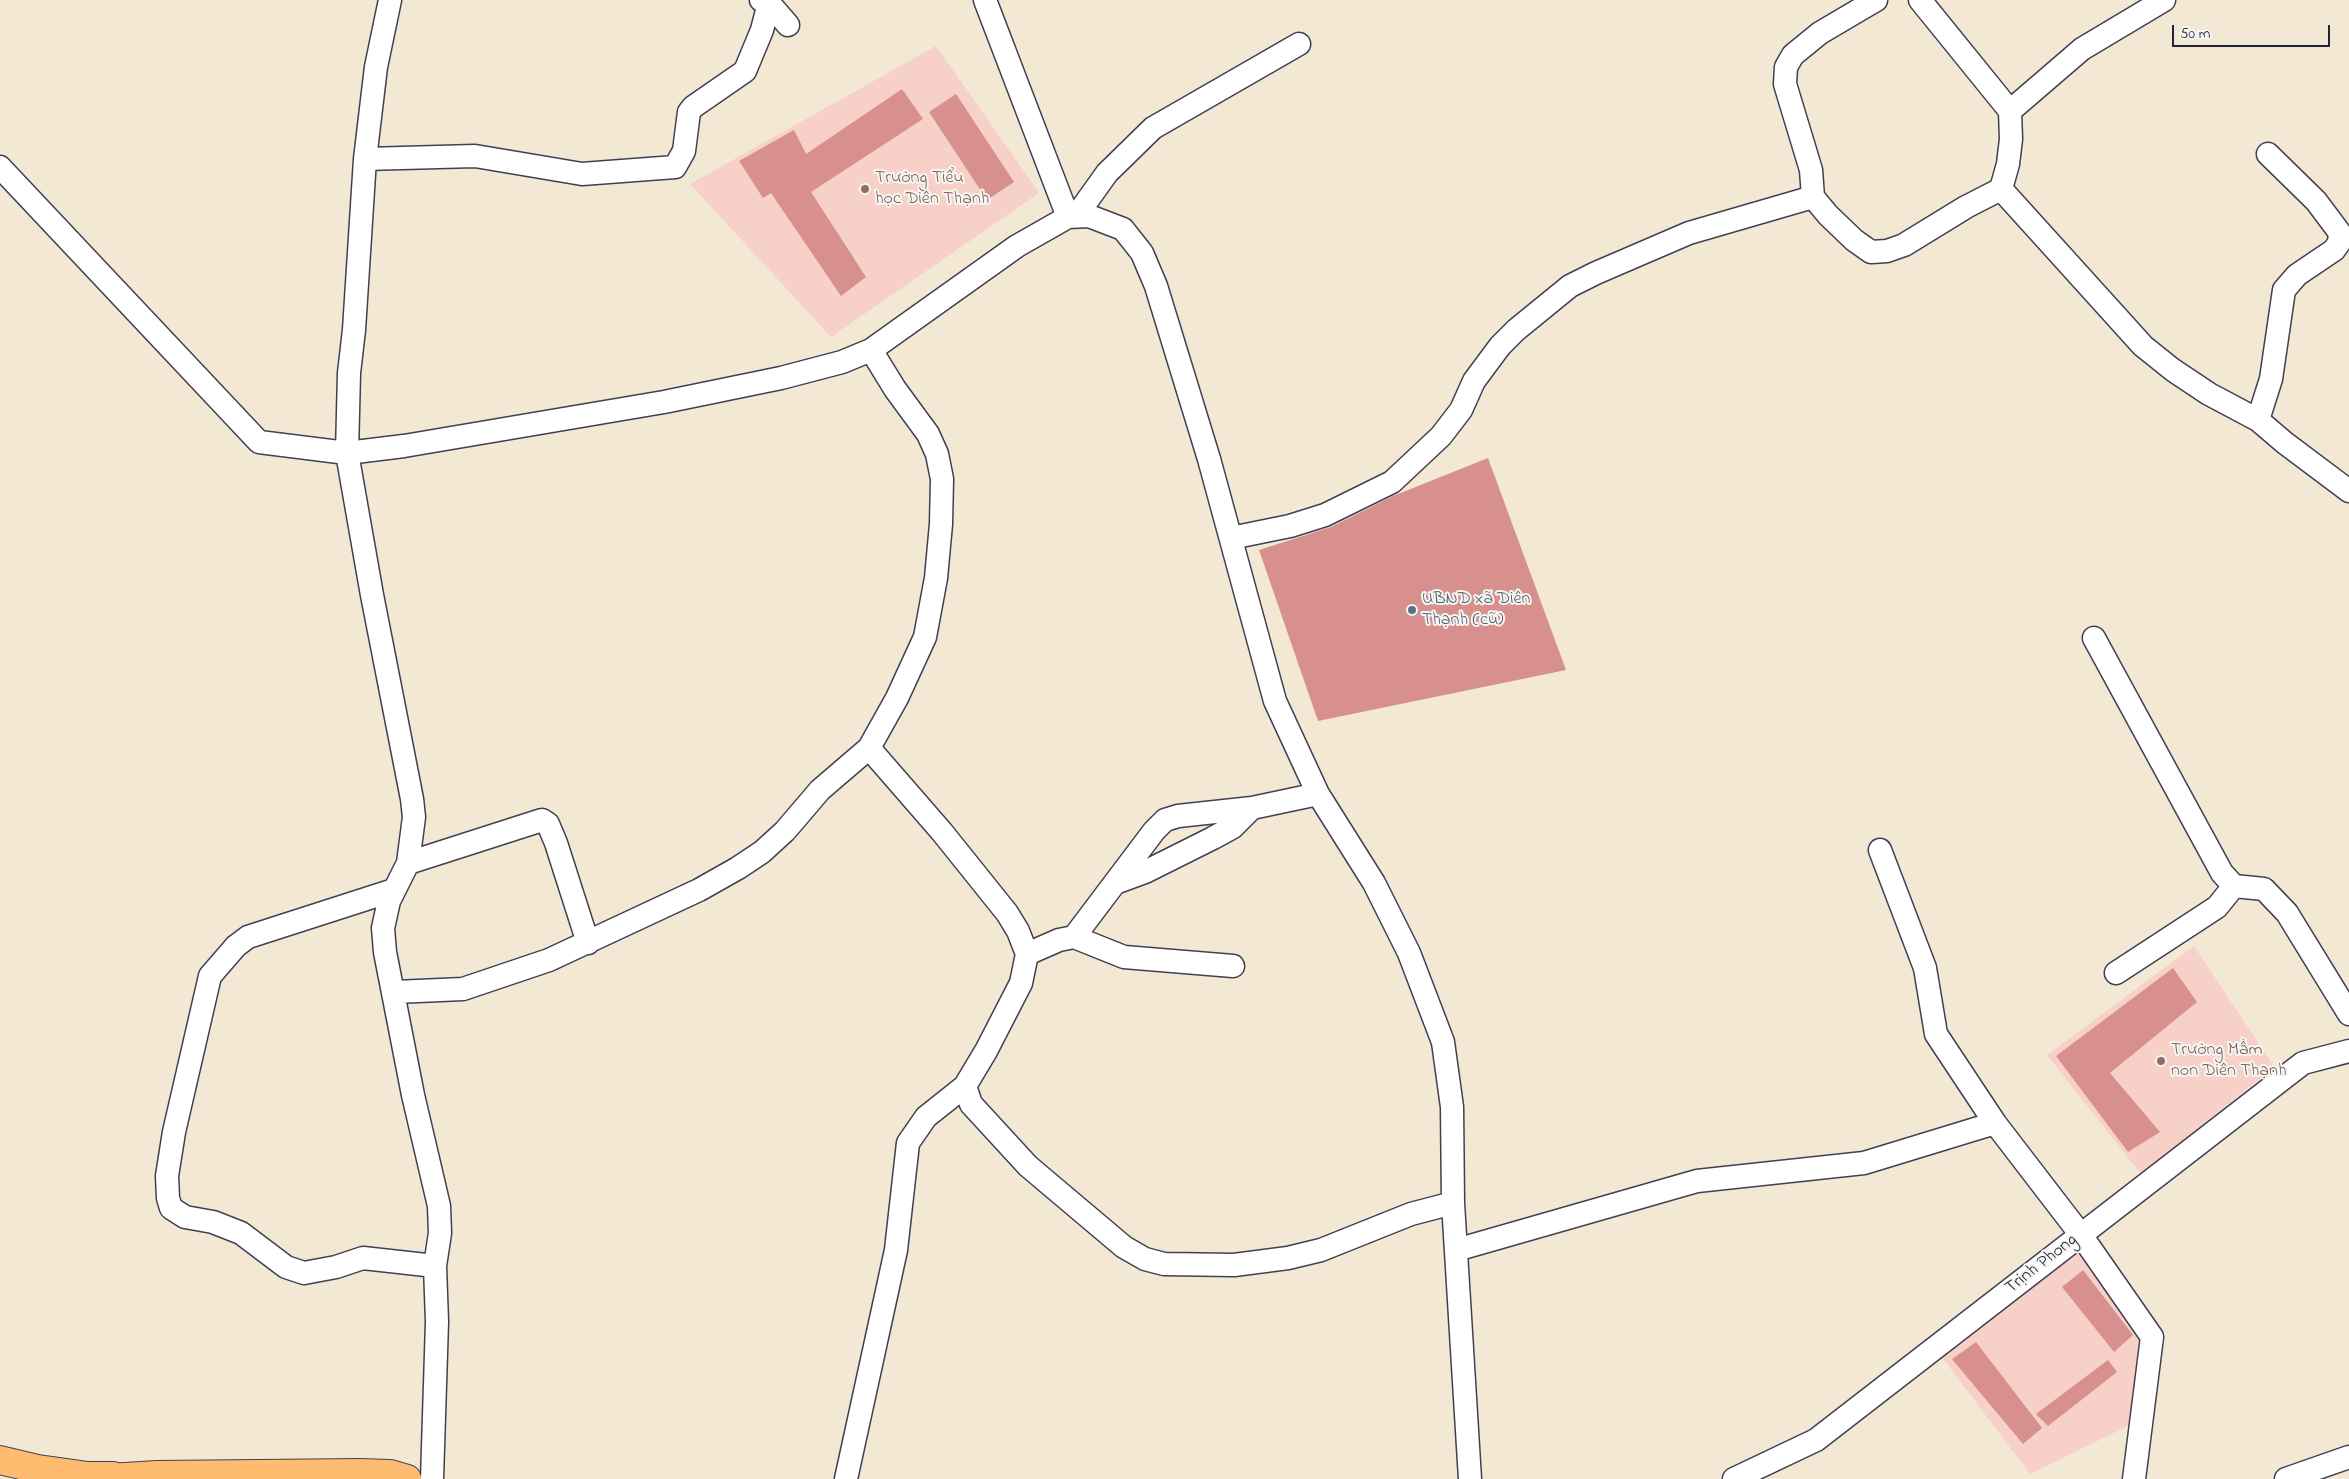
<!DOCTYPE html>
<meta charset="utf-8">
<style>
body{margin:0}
#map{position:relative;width:2349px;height:1479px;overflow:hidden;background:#f2e8d4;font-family:"Indie Flower",sans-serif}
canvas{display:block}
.scale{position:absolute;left:2172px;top:25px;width:158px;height:22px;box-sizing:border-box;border:2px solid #22223b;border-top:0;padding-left:6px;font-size:15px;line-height:18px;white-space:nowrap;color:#22223b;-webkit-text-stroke:4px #f6f6f2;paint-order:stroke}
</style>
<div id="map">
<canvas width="2349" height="1479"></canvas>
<div class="scale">50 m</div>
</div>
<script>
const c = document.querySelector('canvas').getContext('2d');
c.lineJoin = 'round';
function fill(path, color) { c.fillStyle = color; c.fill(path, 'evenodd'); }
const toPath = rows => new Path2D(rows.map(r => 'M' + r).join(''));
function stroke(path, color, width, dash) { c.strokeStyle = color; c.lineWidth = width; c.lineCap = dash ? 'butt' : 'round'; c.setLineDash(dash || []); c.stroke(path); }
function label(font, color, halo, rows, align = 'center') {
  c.font = font + ' "Indie Flower",sans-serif'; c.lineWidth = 4; c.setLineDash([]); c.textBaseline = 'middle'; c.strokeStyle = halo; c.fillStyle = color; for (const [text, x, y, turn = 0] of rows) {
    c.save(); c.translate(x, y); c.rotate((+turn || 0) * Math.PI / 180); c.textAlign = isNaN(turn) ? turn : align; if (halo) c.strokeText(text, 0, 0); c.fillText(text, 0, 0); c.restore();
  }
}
fill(toPath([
 [936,46,1039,193,831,337,690,184],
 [2194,946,2274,1067,2141,1174,2047,1055],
 [2076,1249,2140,1333,2132,1424,2030,1474,1941,1356]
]), '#f7d1c7');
fill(toPath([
 [902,89,923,119,811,192,866,277,841,296,771,193,763,198,739,161,794,130,806,154],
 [956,94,1014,182,987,200,929,112],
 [1488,458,1566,670,1318,721,1259,550,1331,527,1393,496],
 [2173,968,2197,1002,2110,1073,2160,1132,2128,1152,2056,1056],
 [2083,1270,2133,1335,2114,1352,2062,1287],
 [1976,1342,2042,1428,2023,1444,1952,1359],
 [2108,1360,2117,1372,2048,1426,2036,1414]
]), '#d7908e');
const street = toPath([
 [390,0,376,67,365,159,354,330,349,373,347,453,372,595,412,799,414,817,408,863,389,901,383,928,385,952,413,1095,439,1206,440,1233,435,1266,437,1322,432,1479],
 [761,0,769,3,788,25],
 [985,0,1068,217],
 [2010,111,2082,49,2164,0],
 [365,159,475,156,582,174,675,167,684,151,689,112,693,107,745,71,762,30,769,3],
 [0,167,259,442,347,453,404,446,664,402,781,378,842,362,871,350,1017,246,1068,217,1089,216,1123,229,1142,253,1156,286,1209,459,1275,701,1318,794,1374,883,1409,953,1443,1042,1452,1107,1453,1203,1470,1479],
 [2001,189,2143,346,2173,370,2209,394,2258,420,2285,443,2349,491],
 [1813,197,1811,170,1785,84,1786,67,1793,55,1820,33,1876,0],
 [1077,215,1107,173,1153,128,1299,44],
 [2258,420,2271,379,2284,290,2297,275,2334,250,2339,243,2340,233,2316,201,2268,154],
 [1231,538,1290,526,1325,515,1392,482,1441,436,1461,410,1474,381,1500,346,1516,330,1570,286,1596,273,1689,233,1813,197,1828,215,1854,240,1871,252,1887,251,1904,245,1966,207,2001,189,2008,164,2011,139,2010,111,1920,0],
 [2094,638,2222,873,2234,886,2264,889,2287,913,2349,1014],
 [869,748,942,832,1007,913,1018,931,1027,954,1021,983,986,1051,965,1086,971,1104,1028,1166,1124,1247,1145,1259,1164,1264,1234,1265,1288,1258,1321,1250,1411,1214,1453,1203],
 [1880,850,1925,968,1936,1034,1995,1123,2081,1235,2152,1337,2134,1479],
 [408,863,542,820,548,824,556,843,588,943],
 [1115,883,1145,872,1213,838,1233,827,1252,808],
 [394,890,248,937,236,946,210,976,174,1132,167,1176,168,1198,171,1208,185,1217,213,1222,241,1233,286,1267,304,1273,336,1267,363,1258,435,1266],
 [1074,937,1154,831,1165,820,1178,816,1252,808,1318,794],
 [1027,954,1059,940,1074,937,1124,957,1233,966],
 [2116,973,2217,907,2234,886],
 [395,992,463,989,549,960,699,890,738,868,762,852,785,831,820,790,869,748,897,698,925,637,936,578,941,524,942,479,937,454,928,434,895,389,871,350],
 [1456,1250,1697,1181,1864,1163,1995,1123],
 [846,1479,896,1250,908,1143,926,1117,965,1086],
 [1734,1479,1816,1440,2303,1063,2349,1051],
 [2286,1479,2349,1457]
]);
const primary = toPath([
 [0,1460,38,1469,88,1476,113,1476],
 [94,1479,157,1475,359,1473,390,1474,407,1479]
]);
stroke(street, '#414052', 25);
stroke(primary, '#414052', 30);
stroke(street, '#fff', 22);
stroke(primary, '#febc70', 28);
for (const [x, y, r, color] of [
 [865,189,5,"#8d6e63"],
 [1412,610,5,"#5c6f8a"],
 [2161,1061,5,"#8d6e63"]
]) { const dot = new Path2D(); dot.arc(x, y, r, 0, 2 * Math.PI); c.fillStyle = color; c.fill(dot); stroke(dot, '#f6f6f2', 2); }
label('18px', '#785e54', '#f6f6f2', [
 ["Trường Tiểu",875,179],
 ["học Diên Thạnh",875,200],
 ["Trường Mầm",2171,1051],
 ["non Diên Thạnh",2171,1072]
], 'left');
label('18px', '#4e5e75', '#f6f6f2', [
 ["UBND xã Diên",1422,600],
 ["Thạnh (cũ)",1422,621]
], 'left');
label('18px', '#22223b', '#f6f6f2', [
 ["Trịnh Phong",2042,1265,-38]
]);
</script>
